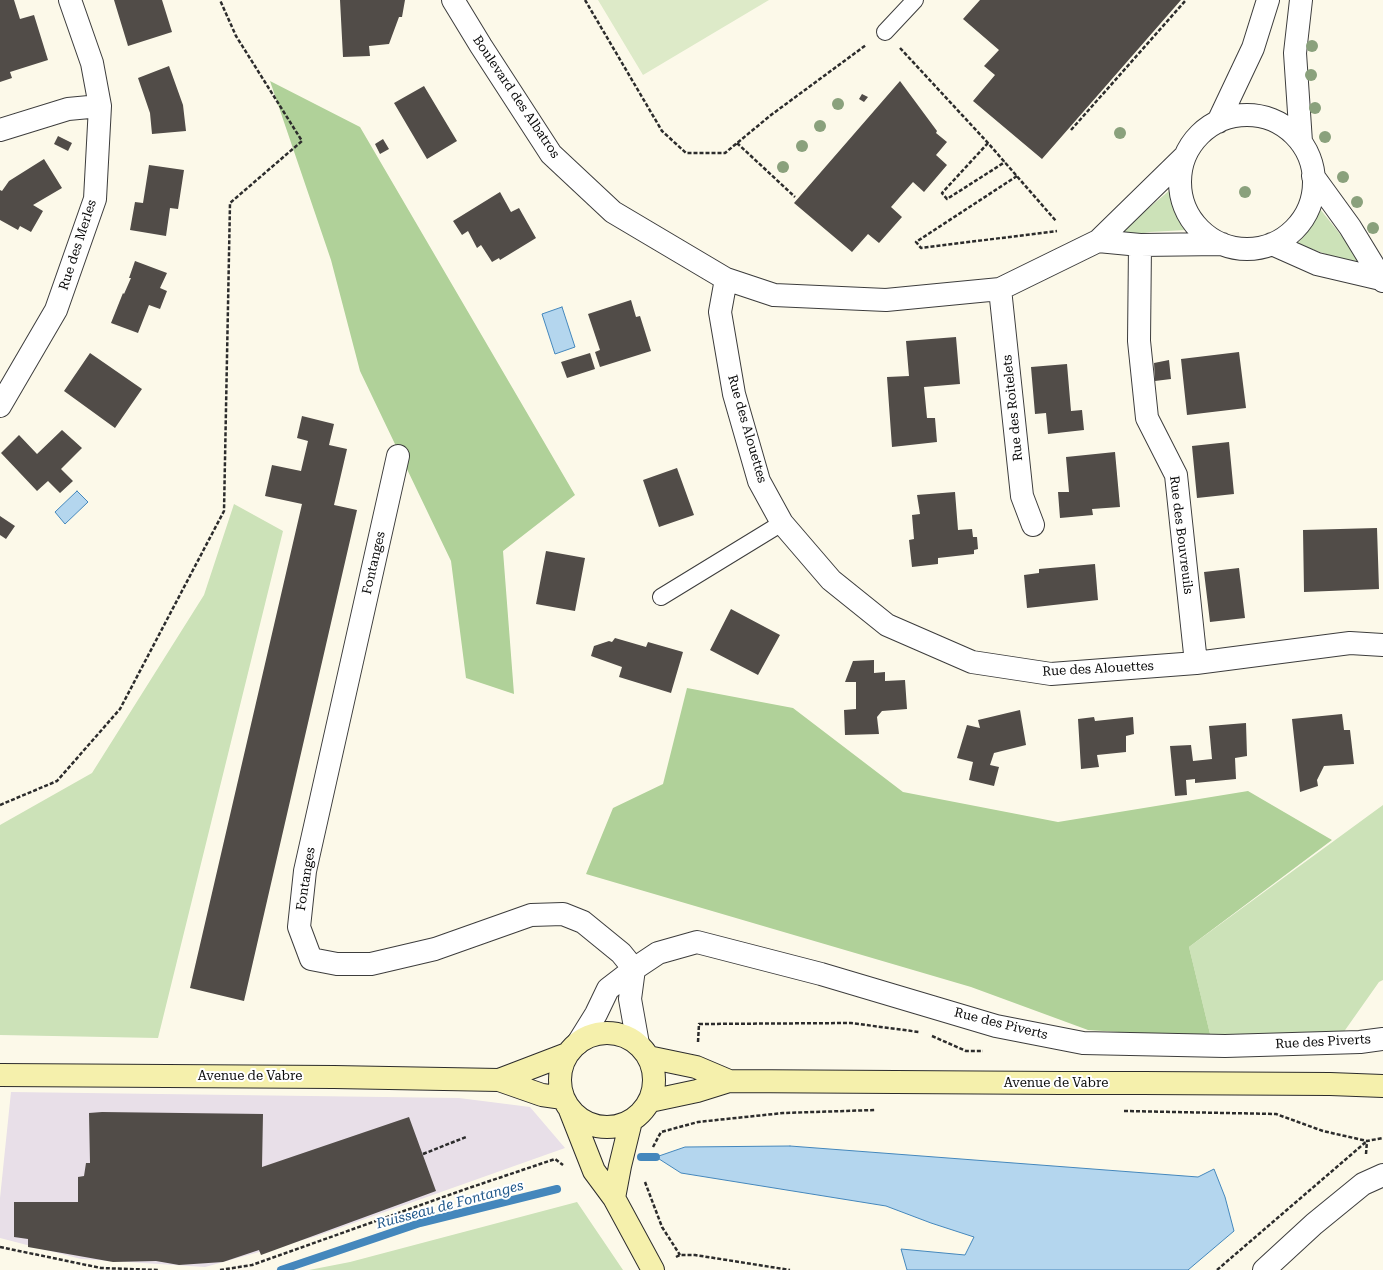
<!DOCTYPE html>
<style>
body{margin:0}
canvas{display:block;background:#fcf9e9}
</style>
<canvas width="1383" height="1270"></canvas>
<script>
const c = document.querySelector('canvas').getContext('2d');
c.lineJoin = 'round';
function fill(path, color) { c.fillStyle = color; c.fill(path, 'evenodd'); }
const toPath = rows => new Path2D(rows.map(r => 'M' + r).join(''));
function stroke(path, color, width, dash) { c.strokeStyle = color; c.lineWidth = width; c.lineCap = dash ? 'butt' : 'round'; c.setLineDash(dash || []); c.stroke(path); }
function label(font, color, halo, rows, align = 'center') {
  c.font = font + ' "Roboto Serif",serif'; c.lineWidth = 4; c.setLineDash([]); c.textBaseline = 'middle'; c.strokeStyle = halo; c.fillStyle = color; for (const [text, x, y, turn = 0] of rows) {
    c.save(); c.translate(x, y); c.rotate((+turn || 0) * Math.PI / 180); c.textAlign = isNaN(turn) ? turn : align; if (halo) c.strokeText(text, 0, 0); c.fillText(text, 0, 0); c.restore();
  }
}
fill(toPath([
 [11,1092,459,1098,530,1107,565,1148,317,1236,205,1267,81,1259,0,1238,0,1198]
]), '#e8dfe8');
fill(toPath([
 [1170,190,1173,207,1186,230,1150,232,1118,237,1126,227],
 [1320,209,1364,264,1360,268,1332,256,1297,244,1310,229],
 [234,504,283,531,158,1038,0,1035,0,825,92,773,204,595],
 [1383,805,1383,980,1379,982,1336,1043,1211,1038,1189,947],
 [577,1202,623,1270,309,1270,350,1262]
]), '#cce2b8');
fill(toPath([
 [270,81,360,127,575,495,503,551,514,694,466,678,451,561,360,371,331,260],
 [687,688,793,708,903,792,1058,822,1248,791,1332,840,1189,947,1211,1038,1088,1030,971,987,586,874,613,808,663,784]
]), '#b0d199');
fill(toPath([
 [598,0,769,0,643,75]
]), '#ddeac8');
const water = toPath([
 [562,307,575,347,555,354,542,314,562,307],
 [77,491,88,502,65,524,55,512,77,491],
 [790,1146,1198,1177,1214,1169,1225,1197,1234,1231,1188,1270,907,1270,901,1249,965,1255,974,1237,931,1223,886,1206,681,1173,656,1157,685,1147,790,1146]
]);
fill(water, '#b4d6ee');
stroke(water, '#4487bc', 1);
stroke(toPath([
 [641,1157,656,1157],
 [281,1270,420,1223,557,1189]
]), '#4487bc', 8);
fill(toPath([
 [0,0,14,0,20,19,34,15,48,60,10,72,12,78,0,82],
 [114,0,162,0,172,32,128,46],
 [340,0,405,0,402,17,399,17,389,44,369,46,370,56,343,57],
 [980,0,1181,0,1042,159,973,101,995,75,984,66,999,50,963,19],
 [169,66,183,105,186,131,152,134,150,113,138,78],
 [900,81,937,131,936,133,947,142,936,155,947,165,924,192,913,182,891,207,902,217,879,243,868,234,852,252,794,203],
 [424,86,457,141,427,159,394,103],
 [862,94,868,97,864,102,859,99],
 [58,136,72,143,68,151,54,144],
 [383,139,389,149,380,154,375,144],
 [44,159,62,188,33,205,43,211,31,232,20,226,18,230,0,220,0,190,2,191,9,181],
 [149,165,184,170,178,209,170,208,166,236,130,230,135,202,143,203],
 [500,192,511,212,519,208,536,238,500,260,499,258,492,262,481,245,477,248,468,231,462,235,453,221],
 [135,261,167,273,160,288,167,291,160,309,149,305,138,333,111,323,123,293,124,294,131,278,129,278],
 [631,300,636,317,640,316,651,351,600,367,595,352,600,350,588,314],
 [956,337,960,384,924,387,927,418,935,418,937,442,892,447,887,377,909,376,906,341],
 [1239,352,1246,408,1187,415,1181,359],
 [90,353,142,389,115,428,64,391],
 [590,353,595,369,567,378,561,362],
 [1169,360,1171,379,1155,381,1154,363],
 [1067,364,1071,411,1082,410,1084,430,1048,434,1046,413,1035,414,1031,367],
 [302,416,334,424,329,445,347,449,334,505,357,510,244,1001,190,988,302,504,265,496,272,465,301,471,308,441,297,438],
 [62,430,82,448,61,469,73,481,60,493,48,481,37,491,1,453,19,435,37,454],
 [1229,442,1234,494,1197,498,1192,446],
 [1115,452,1120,507,1092,509,1093,515,1060,518,1058,492,1069,492,1066,457],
 [677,468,694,515,659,527,643,480],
 [955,492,958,530,972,529,973,537,977,537,978,549,974,550,974,554,938,558,938,564,912,567,909,540,914,539,912,515,920,514,917,495],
 [0,516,15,526,6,539,0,535],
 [1377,528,1379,589,1304,592,1303,530],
 [546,551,585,558,575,611,536,604],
 [1095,564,1098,600,1027,608,1024,575,1039,573,1039,569],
 [1239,568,1245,618,1210,622,1204,572],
 [731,609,780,635,758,675,710,650],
 [615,638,646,647,648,642,683,652,671,693,619,677,622,667,591,656,594,646,609,641,612,642],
 [874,660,874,673,885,672,885,681,905,680,907,709,882,711,877,717,879,734,845,735,844,710,856,709,856,682,845,682,853,661],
 [1020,710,1026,745,994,753,990,765,999,767,994,786,969,780,973,762,957,758,967,725,980,728,978,720],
 [1342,714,1344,730,1350,730,1354,764,1324,766,1317,780,1318,786,1300,792,1292,719],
 [1094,717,1095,721,1133,717,1134,734,1126,736,1126,752,1097,755,1099,767,1081,769,1078,719],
 [1246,723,1247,756,1235,758,1236,779,1195,783,1195,779,1186,780,1187,795,1175,796,1170,746,1191,745,1193,761,1212,759,1209,726],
 [102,1112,263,1114,262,1167,409,1117,436,1191,261,1255,259,1250,223,1262,179,1265,156,1261,113,1262,28,1247,28,1239,14,1237,14,1202,78,1202,78,1177,84,1176,86,1163,90,1163,89,1113]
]), '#514c48');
const lane = toPath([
 [885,32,915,0],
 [661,597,782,523]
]);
const street = toPath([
 [453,0,481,46,551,154,613,212,726,279,774,295,886,300,1000,289,1098,241,1185,156],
 '1180 182a67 67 0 1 1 134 0a67 67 0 1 1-134 0Z',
 [1218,122,1253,48,1268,0],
 [0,130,68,109,100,106],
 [1301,142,1295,53,1301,0],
 [1313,176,1350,227,1383,281],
 [1098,241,1140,245,1222,244],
 [1272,244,1317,264,1381,279],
 [1140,245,1139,341,1147,418,1176,475,1196,663],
 [726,279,720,312,734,394,759,481,782,523,831,580,887,625,972,662,1051,674,1196,663,1350,643,1383,645],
 [1000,289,1022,496,1033,525],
 [0,406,56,310,95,199,100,106,92,63,70,0],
 [398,456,305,871,299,927,311,959,337,964,371,964,435,949,531,915,563,914,583,922,621,953,634,969],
 [634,969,630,999,638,1044],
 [578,1043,596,1014,608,989,634,969,658,953,697,942,821,974,996,1026,1083,1043,1225,1046,1360,1042,1383,1039],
 [1264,1270,1314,1224,1363,1184,1383,1175]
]);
const secondary = toPath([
 '560 1080a47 47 0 1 1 94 0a47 47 0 1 1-94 0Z',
 [648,1057,696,1067,729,1081],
 [0,1075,334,1077,499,1080,542,1095,563,1098],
 [499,1080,567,1054],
 [650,1101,697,1091,729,1081,1062,1083,1142,1083,1330,1084,1383,1086],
 [570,1110,594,1171,614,1198,653,1270],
 [614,1198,620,1166,631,1121]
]);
stroke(lane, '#3d3d3d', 18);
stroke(street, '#3d3d3d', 24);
stroke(secondary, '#2c2c2c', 24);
stroke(toPath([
 [585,0,662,131,686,153,725,153,771,115,866,45],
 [900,48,988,143,1056,221],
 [1071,130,1186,0],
 [737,143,795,197],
 [988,143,942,193,947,199,1005,162],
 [1017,176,916,242,921,248,1057,231],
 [0,805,57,781,120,709,224,511,230,203,302,141,236,36,220,0],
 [932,1036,966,1051,983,1051],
 [698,1042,699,1024,851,1023,919,1032],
 [1124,1111,1276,1114,1323,1131,1367,1141,1383,1138],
 [653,1147,661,1132,698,1122,783,1113,875,1110],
 [423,1154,466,1137],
 [1366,1154,1367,1141],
 [645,1182,662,1227,680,1255],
 [0,1247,101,1268,158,1270],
 [676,1257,680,1255,695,1255,790,1270],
 [220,1270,252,1265,463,1190,555,1159,563,1165],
 [1217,1270,1367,1141]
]), '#2c2c2c', 2.5, [4, 2]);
stroke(lane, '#fff', 16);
stroke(street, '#fff', 22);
stroke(secondary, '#f5f0ac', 22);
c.fillStyle = '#8aa17c';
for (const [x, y] of [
 [1312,46],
 [1311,75],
 [838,104],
 [1315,108],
 [820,126],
 [1120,133],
 [1325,137],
 [802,146],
 [783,167],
 [1343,177],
 [1245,192],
 [1357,202],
 [1373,228]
]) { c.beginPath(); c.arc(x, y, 6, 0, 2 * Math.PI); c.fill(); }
label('13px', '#0a0a0a', '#fff', [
 ["Boulevard des Albatros",516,97,56],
 ["Rue des Merles",78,245,-72],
 ["Rue des Roitelets",1013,408,-96],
 ["Rue des Alouettes",747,429,74],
 ["Rue des Bouvreuils",1181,535,83],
 ["Fontanges",374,563,-77],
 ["Rue des Alouettes",1098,669,-3],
 ["Fontanges",306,879,-81],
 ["Rue des Piverts",1001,1024,14],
 ["Rue des Piverts",1323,1042,-3],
 ["Avenue de Vabre",250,1076],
 ["Avenue de Vabre",1056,1083]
]);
label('italic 14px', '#235a8c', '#fff', [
 ["Ruisseau de Fontanges",450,1205,-15]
]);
</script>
